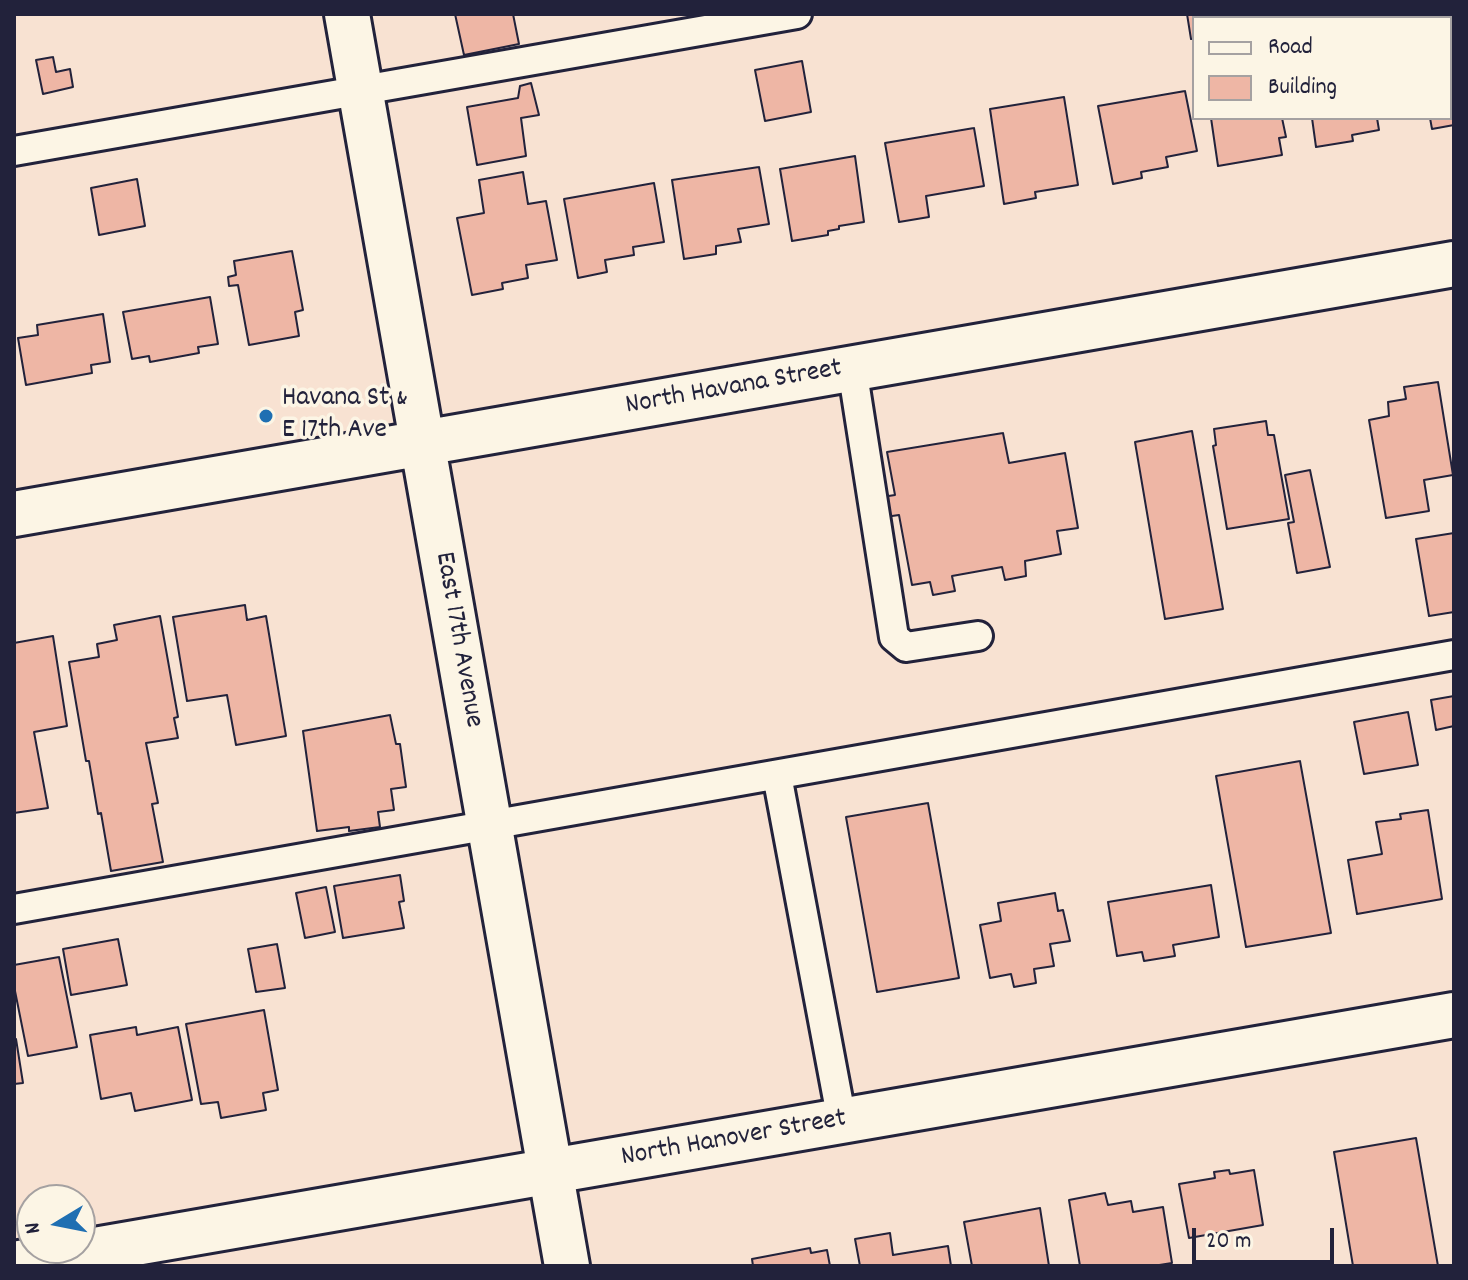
<!DOCTYPE html>
<style>
body{margin:0}
#map{position:relative;width:1468px;height:1280px;overflow:hidden;background:#f8e2d2;font-family:Dekko,sans-serif}
canvas{display:block}
.frame{position:absolute;inset:0;border:16px solid #22223b;pointer-events:none}
.legend{position:absolute;left:1192px;top:16px;width:260px;height:104px;box-sizing:border-box;background:#fcf5e5;border:2px solid #a5a1a1;margin:0;padding:10px 14px;list-style:none;font-size:24px;color:#22223b}
.legend li{display:flex;align-items:center;gap:16px;height:40px}
.legend b{width:40px;border:2px solid #a5a1a1}
.north{position:absolute;left:16px;top:1184px;width:80px;height:80px;box-sizing:border-box;background:#fcf5e5;border:2px solid #a5a1a1;border-radius:50%;rotate:260deg;font-size:22px;font-weight:700;line-height:32px;text-align:center;color:#22223b}
.north::after{content:'';display:block;margin:auto;width:28px;height:36px;background:#1f6fb2;clip-path:polygon(50% 0,100% 100%,50% 72%,0 100%)}
.scale{position:absolute;left:1192px;top:1228px;width:142px;height:36px;box-sizing:border-box;border:4px solid #22223b;border-top:0;padding-left:10px;font-size:24px;line-height:28px;white-space:nowrap;color:#22223b;-webkit-text-stroke:6px #fcf5e5;paint-order:stroke}
</style>
<div id="map">
<canvas width="1468" height="1280"></canvas>
<div class="frame"></div>
<ul class="legend">
<li><b style="height:10px;background:#fcf5e5"></b>Road</li>
<li><b style="height:22px;background:#eeb6a5"></b>Building</li>
</ul>
<div class="north">N</div>
<div class="scale">20 m</div>
</div>
<script>
const c = document.querySelector('canvas').getContext('2d');
c.lineJoin = 'round';
function fill(path, color) { c.fillStyle = color; c.fill(path, 'evenodd'); }
const toPath = rows => new Path2D(rows.map(r => 'M' + r).join(''));
function stroke(path, color, width, dash) { c.strokeStyle = color; c.lineWidth = width; c.lineCap = dash ? 'butt' : 'round'; c.setLineDash(dash || []); c.stroke(path); }
function label(font, color, halo, rows, align = 'center') {
  c.font = font + ' Dekko,sans-serif'; c.lineWidth = 7; c.setLineDash([]); c.textBaseline = 'middle'; c.strokeStyle = halo; c.fillStyle = color; for (const [text, x, y, turn = 0] of rows) {
    c.save(); c.translate(x, y); c.rotate((+turn || 0) * Math.PI / 180); c.textAlign = isNaN(turn) ? turn : align; if (halo) c.strokeText(text, 0, 0); c.fillText(text, 0, 0); c.restore();
  }
}
const building = toPath([
 [455,14,513,14,519,44,464,55,455,14],
 [1187,14,1245,14,1246,18,1194,18,1194,39,1191,39,1187,14],
 [1450,43,1454,43,1454,125,1432,129,1430,118,1450,118,1450,43],
 [53,57,56,72,70,69,73,87,43,94,36,60,53,57],
 [802,61,811,112,765,121,755,70,802,61],
 [531,83,539,115,521,118,526,156,477,165,467,107,518,98,520,86,531,83],
 [1185,91,1197,151,1166,157,1168,167,1141,172,1142,178,1113,184,1098,106,1185,91],
 [1064,97,1078,185,1035,192,1036,198,1004,204,990,109,1064,97],
 [1211,118,1282,118,1286,137,1279,138,1282,155,1218,166,1211,118],
 [1312,118,1377,118,1379,130,1352,135,1353,141,1316,147,1312,118],
 [974,128,984,186,926,196,929,217,899,222,885,143,974,128],
 [855,156,864,222,839,226,839,229,828,231,828,235,792,241,780,169,855,156],
 [759,167,769,224,738,229,741,242,716,246,716,254,684,259,672,180,759,167],
 [523,172,528,204,546,201,557,260,526,265,528,278,502,283,503,289,472,295,457,218,484,213,479,180,523,172],
 [137,179,145,226,99,235,91,188,137,179],
 [654,183,664,242,633,247,634,255,605,260,607,272,578,278,564,199,654,183],
 [292,251,303,310,295,312,299,336,249,345,238,285,229,286,228,277,236,275,234,261,292,251],
 [210,297,218,344,198,347,199,353,150,362,149,356,132,359,123,312,210,297],
 [103,314,110,362,91,365,92,373,26,385,18,338,38,335,37,325,103,314],
 [1438,382,1453,475,1424,480,1429,511,1386,518,1369,420,1389,416,1388,402,1406,399,1404,387,1438,382],
 [1266,421,1268,435,1274,435,1289,519,1227,529,1213,446,1216,445,1214,429,1266,421],
 [1192,431,1223,609,1165,619,1135,442,1192,431],
 [1003,433,1009,463,1065,453,1078,528,1057,531,1061,554,1025,561,1026,576,1005,580,1002,567,952,576,955,591,933,595,930,582,912,585,899,515,885,517,882,497,895,495,887,452,1003,433],
 [1310,470,1330,567,1297,573,1288,523,1294,522,1285,475,1310,470],
 [1454,533,1454,612,1429,616,1416,539,1454,533],
 [245,605,247,620,266,616,286,736,236,745,227,695,187,701,173,617,245,605],
 [160,616,178,717,174,718,178,738,146,743,158,803,152,804,163,862,111,871,101,813,98,814,89,761,86,761,69,662,99,657,97,644,117,640,114,625,160,616],
 [53,636,67,726,34,732,48,808,14,813,14,643,53,636],
 [1454,696,1454,726,1436,730,1431,700,1454,696],
 [1408,712,1418,765,1364,774,1354,722,1408,712],
 [390,715,396,744,400,744,406,787,391,789,394,810,378,812,380,827,349,831,349,827,317,831,303,731,390,715],
 [1300,761,1331,933,1246,947,1216,776,1300,761],
 [928,803,959,978,877,992,846,817,928,803],
 [1428,810,1442,899,1357,914,1348,860,1382,854,1376,822,1401,819,1400,814,1428,810],
 [400,875,404,901,399,902,404,928,343,938,334,886,400,875],
 [1211,885,1219,937,1173,945,1175,956,1144,961,1142,952,1117,956,1108,902,1211,885],
 [326,887,335,932,305,938,296,893,326,887],
 [1055,893,1058,911,1063,910,1070,941,1050,944,1054,966,1034,969,1036,983,1014,987,1011,974,990,978,980,925,1001,921,998,903,1055,893],
 [118,939,127,985,71,995,63,949,118,939],
 [277,944,285,988,256,992,248,949,277,944],
 [59,957,77,1047,28,1056,14,986,14,965,59,957],
 [264,1010,278,1090,263,1093,266,1110,221,1118,218,1102,201,1104,186,1024,264,1010],
 [136,1027,137,1035,178,1027,192,1100,135,1111,131,1093,101,1099,90,1035,136,1027],
 [16,1039,23,1083,14,1084,14,1040,16,1039],
 [1416,1138,1438,1266,1353,1266,1334,1152,1416,1138],
 [1229,1170,1230,1174,1254,1170,1263,1225,1189,1238,1179,1184,1215,1178,1214,1172,1229,1170],
 [1105,1193,1108,1205,1131,1201,1133,1212,1163,1207,1172,1263,1153,1266,1080,1266,1069,1200,1105,1193],
 [1040,1208,1049,1266,972,1266,964,1222,1040,1208],
 [890,1233,893,1255,948,1246,951,1266,860,1266,855,1239,890,1233],
 [810,1248,811,1253,827,1250,830,1266,753,1266,752,1259,810,1248]
]);
fill(building, '#eeb6a5');
stroke(building, '#22223b', 2);
const lane = toPath([
 [14,151,797,14],
 [852,368,894,637,906,647,978,636],
 [777,775,842,1121],
 [14,909,1454,655]
]);
const street = toPath([
 [14,1264,1454,1015]
]);
const secondary = toPath([
 [347,14,567,1266],
 [14,514,1454,264]
]);
stroke(lane, '#22223b', 34);
stroke(street, '#22223b', 50);
stroke(secondary, '#22223b', 50);
stroke(lane, '#fcf5e5', 28);
stroke(street, '#fcf5e5', 44);
stroke(secondary, '#fcf5e5', 44);
for (const [x, y, r, color] of [
 [266,416,8,"#1f6fb2"]
]) { const dot = new Path2D(); dot.arc(x, y, r, 0, 2 * Math.PI); c.fillStyle = color; c.fill(dot); stroke(dot, '#fcf5e5', 3); }
label('28px', '#22223b', '#fcf5e5', [
 ["North Havana Street",734,389,-10],
 ["East 17th Avenue",457,640,80],
 ["North Hanover Street",734,1140,-10]
]);
label('28px', '#22223b', '#fcf5e5', [
 ["Havana St &",282,400],
 ["E 17th Ave",282,432]
], 'left');
</script>
